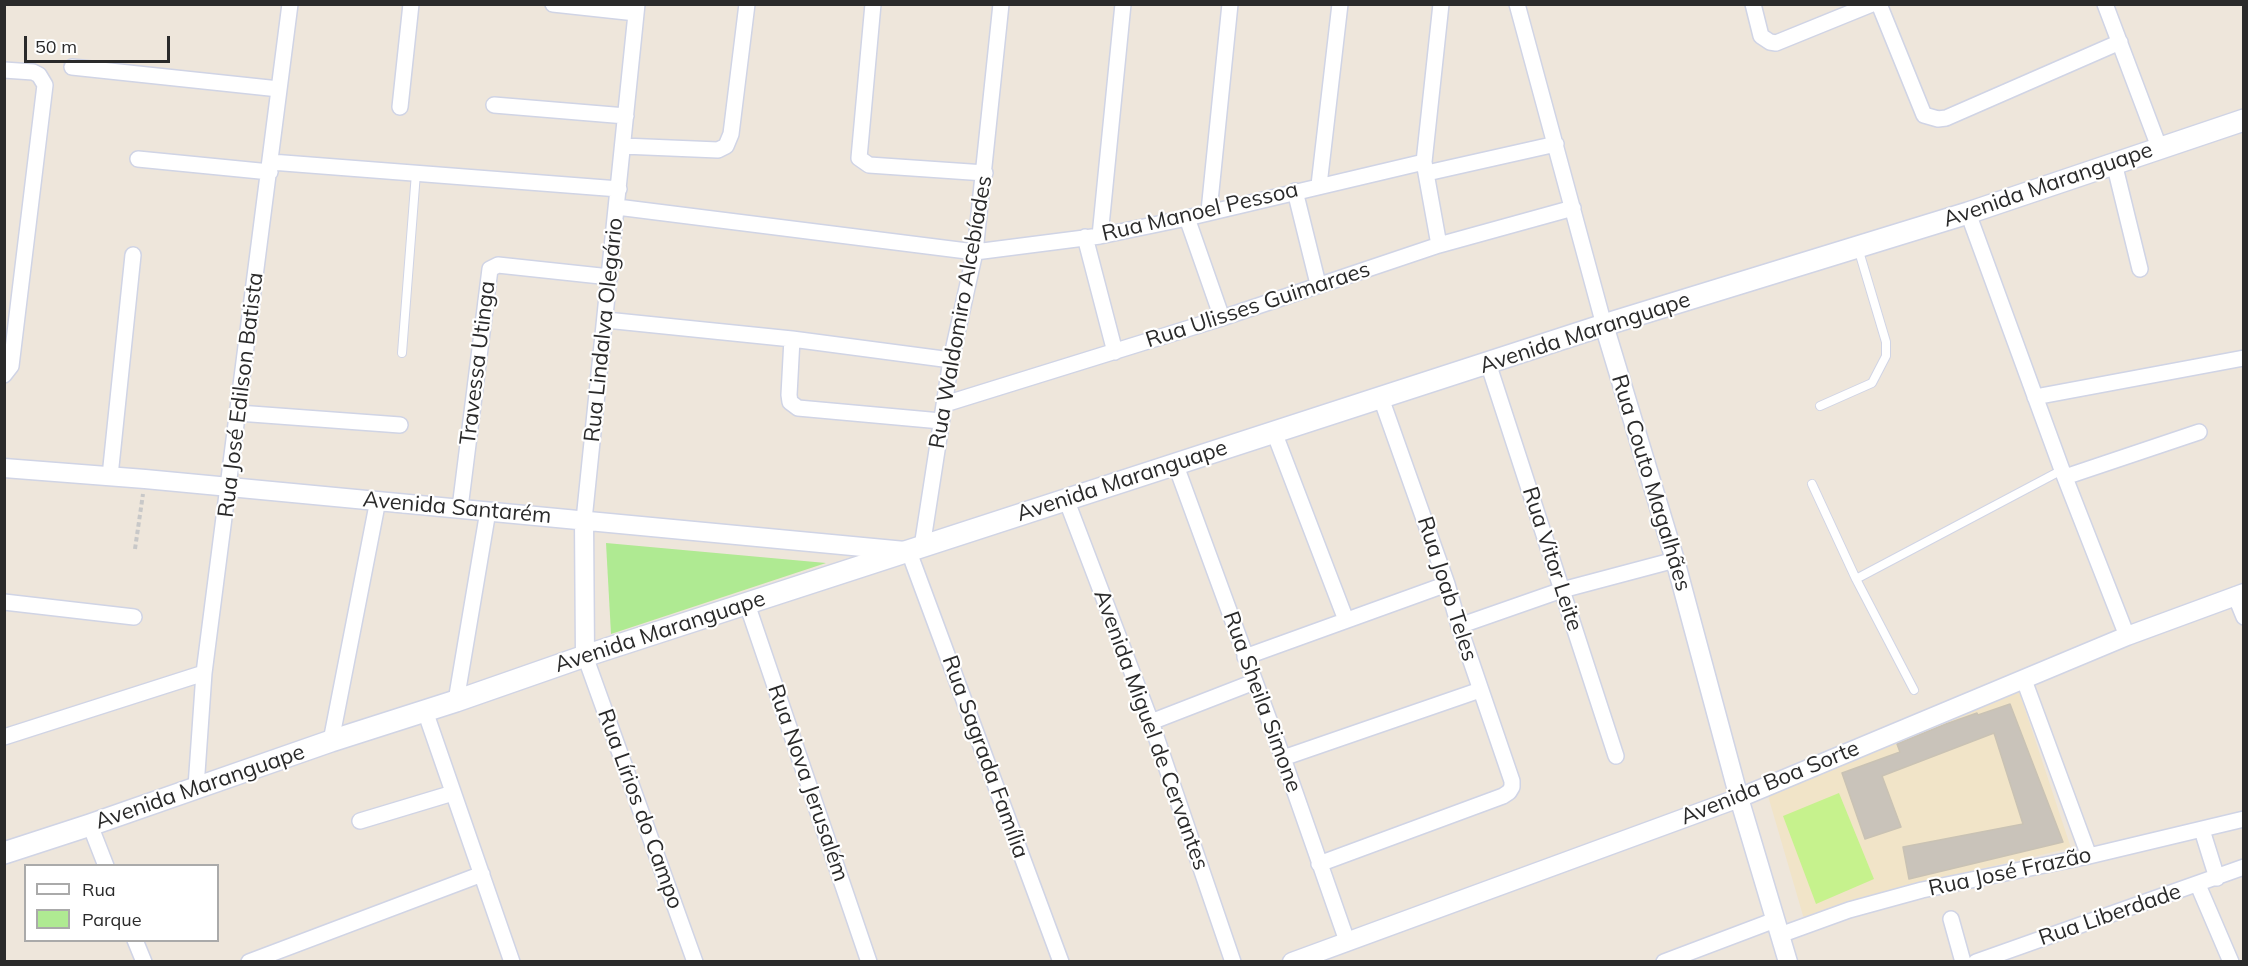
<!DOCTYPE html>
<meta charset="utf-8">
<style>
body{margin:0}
#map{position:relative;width:2248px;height:966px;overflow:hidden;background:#eee6db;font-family:Mulish,sans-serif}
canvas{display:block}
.frame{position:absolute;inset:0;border:6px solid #2a2a2a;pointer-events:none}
.legend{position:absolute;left:24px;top:864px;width:195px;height:78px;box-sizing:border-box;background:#fff;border:2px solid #aaa;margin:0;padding:8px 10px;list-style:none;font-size:18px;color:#2a2a2a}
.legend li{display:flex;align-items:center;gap:12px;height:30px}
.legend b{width:30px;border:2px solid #aaa}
.scale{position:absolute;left:24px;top:36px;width:146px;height:27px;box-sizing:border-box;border:3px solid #2a2a2a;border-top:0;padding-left:8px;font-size:18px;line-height:21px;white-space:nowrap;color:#2a2a2a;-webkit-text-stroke:4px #fff;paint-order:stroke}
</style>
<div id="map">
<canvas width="2248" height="966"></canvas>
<div class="frame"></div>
<ul class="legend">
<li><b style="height:8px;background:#fff"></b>Rua</li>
<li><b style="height:16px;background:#afea92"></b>Parque</li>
</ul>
<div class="scale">50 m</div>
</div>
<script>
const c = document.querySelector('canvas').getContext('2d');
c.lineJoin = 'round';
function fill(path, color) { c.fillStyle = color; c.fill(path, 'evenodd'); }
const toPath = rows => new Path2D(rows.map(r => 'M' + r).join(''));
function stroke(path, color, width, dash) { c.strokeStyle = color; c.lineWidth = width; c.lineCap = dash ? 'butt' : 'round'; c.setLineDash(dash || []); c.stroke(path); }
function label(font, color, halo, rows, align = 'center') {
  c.font = font + ' Mulish,sans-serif'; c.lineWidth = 4.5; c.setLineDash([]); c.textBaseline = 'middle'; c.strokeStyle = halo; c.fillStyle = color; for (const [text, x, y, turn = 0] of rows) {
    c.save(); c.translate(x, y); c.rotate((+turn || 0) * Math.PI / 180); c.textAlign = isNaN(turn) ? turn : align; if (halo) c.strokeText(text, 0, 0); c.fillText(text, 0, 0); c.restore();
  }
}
fill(toPath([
 [2019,691,2071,848,1903,887,1804,919,1766,789]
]), '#f1e4c8');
fill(toPath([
 [606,543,826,563,611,634]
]), '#afea92');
fill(toPath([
 [1839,793,1874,879,1816,904,1783,816]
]), '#c6f28d');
const building = toPath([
 [2010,704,2063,842,1909,879,1903,847,2023,824,1994,733,1882,776,1901,827,1865,839,1842,773,1900,752,1897,744,1946,724,1977,713,1978,715,2010,704]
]);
fill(building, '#c9c3ba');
stroke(building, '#c9c2b4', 1.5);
const service = toPath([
 [402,353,416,173],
 [1820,406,1872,383,1886,356,1886,342,1858,248],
 [1812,484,1856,579,1914,690],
 [1856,579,2062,470]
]);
const minor = toPath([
 [553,4,636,13],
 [873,4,859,158,869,165,985,173],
 [1517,4,1604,325],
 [1753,4,1761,36,1770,42,1776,43,1872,4],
 [1879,4,1924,115,1938,119,1946,118,2120,42],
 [2105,4,2159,147],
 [72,67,279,89],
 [4,70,33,72,39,75,45,85,11,366,4,375],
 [494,105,626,116],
 [400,107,411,4],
 [623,146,718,150,726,146,731,134,747,4],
 [138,159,270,172],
 [271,162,619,189],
 [2114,163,2140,269],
 [1427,173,1556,144],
 [1319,185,1340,4],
 [1295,191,1318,284],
 [617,207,975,252,1100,236,1187,218,1424,162],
 [1209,211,1230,4],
 [1968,213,2062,470,2127,636],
 [1187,218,1222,318],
 [1100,236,1123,4],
 [1085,237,1115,352],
 [1439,245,1424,162,1441,4],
 [606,320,792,339,951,360],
 [792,339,789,395,790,402,798,408,941,421],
 [1488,363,1616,756],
 [2035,397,2244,358],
 [945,404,1222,318,1439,245,1573,208],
 [238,413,400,425],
 [1274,432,1346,620],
 [1175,463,1283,758,1347,941],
 [110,476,133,255],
 [2065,477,2199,432],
 [1066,499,1151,722,1233,962],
 [460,508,490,269,498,265,610,277],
 [584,520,637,4],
 [922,547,951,360,975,252,1001,4],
 [909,552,1061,962],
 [2235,595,2244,617],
 [4,602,134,617],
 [747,604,869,962],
 [1459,626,1562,590,1675,560],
 [585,656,695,962],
 [1245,657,1447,584],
 [2024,680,2089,856],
 [456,701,488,511],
 [425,711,512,962],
 [1151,722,1254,682],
 [4,737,204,673],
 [331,741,378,500],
 [1283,758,1480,690],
 [196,787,204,673,290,4],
 [360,821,453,793],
 [90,825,106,866],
 [2202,830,2217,878],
 [1319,864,1503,796,1509,792,1512,787,1512,781,1459,626,1447,584,1381,398],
 [2198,885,2231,962],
 [1951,919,1963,962],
 [1780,935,1849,910,1922,890,2089,856,2244,819],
 [135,940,144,962],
 [249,962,482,874],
 [1664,962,1775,920],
 [1976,962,2244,867]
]);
const tertiary = toPath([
 [1604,325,1675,560,1739,798,1788,962],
 [4,468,145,479,905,551],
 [584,520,585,656],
 [1292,962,1739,798,2127,636,2244,593]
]);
const secondary = toPath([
 [4,853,90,825,331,741,456,701,585,656,1604,325,1968,213,2244,120]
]);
stroke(service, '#d0d4e5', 10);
stroke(minor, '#d0d4e5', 18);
stroke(tertiary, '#d0d4e5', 21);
stroke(secondary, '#d0d4e5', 24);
stroke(toPath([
 [135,549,143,494]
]), '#c8c8c8', 4, [4.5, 3]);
stroke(service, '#fff', 8);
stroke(minor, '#fff', 15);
stroke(tertiary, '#fff', 18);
stroke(secondary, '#fff', 21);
label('22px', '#2a2a2a', '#fff', [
 ["Avenida Maranguape",2048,185,-19],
 ["Rua Manoel Pessoa",1200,212,-13],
 ["Rua Ulisses Guimaraes",1258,305,-18],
 ["Rua Waldomiro Alcebíades",961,312,-80],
 ["Rua Lindalva Olegário",604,330,-84],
 ["Avenida Maranguape",1585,333,-18],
 ["Travessa Utinga",478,363,-83],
 ["Rua José Edilson Batista",241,395,-83],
 ["Avenida Maranguape",1122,481,-18],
 ["Rua Couto Magalhães",1651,483,73],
 ["Avenida Santarém",457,508,5],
 ["Rua Vitor Leite",1552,559,72],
 ["Rua Joab Teles",1447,589,72],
 ["Avenida Maranguape",660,632,-18],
 ["Rua Sheila Simone",1262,702,70],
 ["Avenida Miguel de Cervantes",1151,730,70],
 ["Rua Sagrada Família",985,757,70],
 ["Rua Nova Jerusalém",808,783,71],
 ["Avenida Boa Sorte",1770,783,-22],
 ["Avenida Maranguape",200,787,-19],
 ["Rua Lírios do Campo",640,809,70],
 ["Rua José Frazão",2010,872,-12],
 ["Rua Liberdade",2110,915,-19]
]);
</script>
